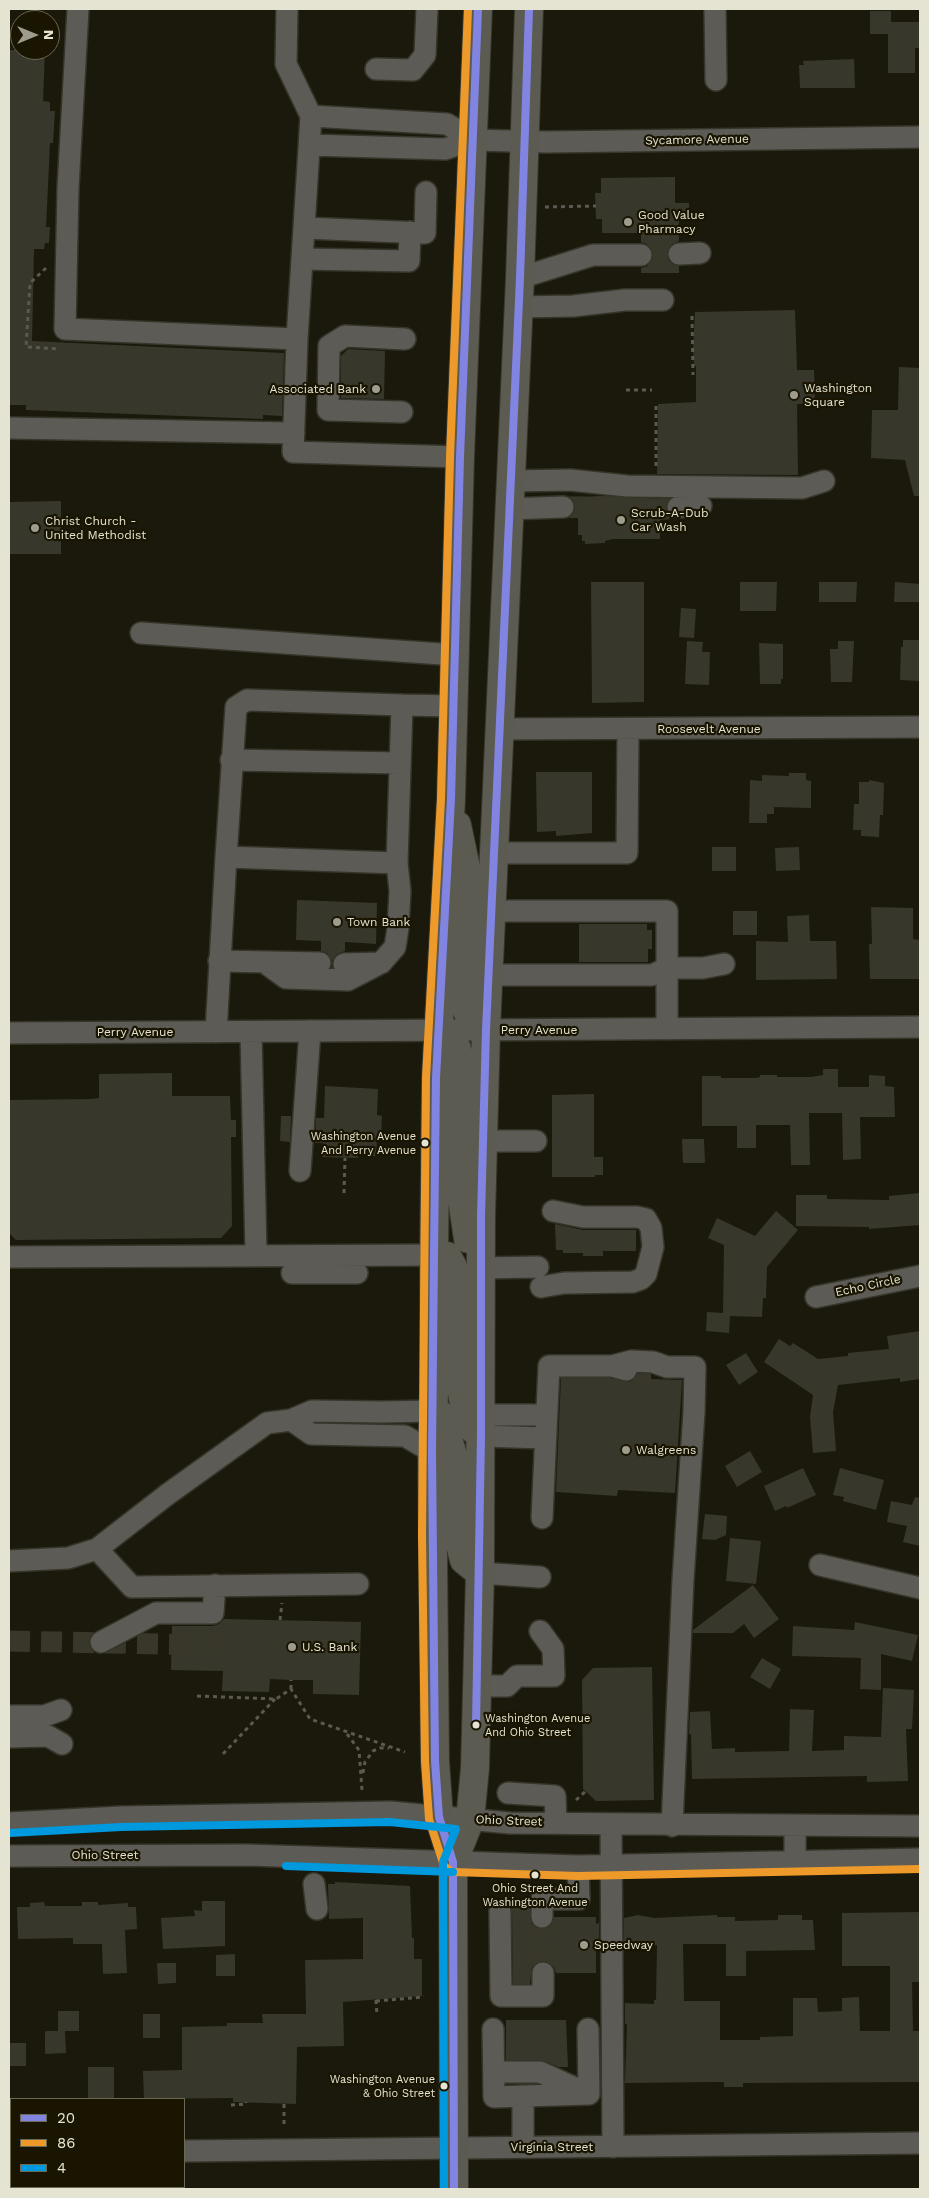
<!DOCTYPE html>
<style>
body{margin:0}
#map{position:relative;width:929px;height:2198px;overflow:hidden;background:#1b190b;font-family:"Work Sans",sans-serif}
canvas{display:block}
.frame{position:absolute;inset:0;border:10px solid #e5e4d3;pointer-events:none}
.legend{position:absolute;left:10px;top:2098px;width:175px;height:90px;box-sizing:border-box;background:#191500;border:1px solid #6b6854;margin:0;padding:6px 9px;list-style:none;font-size:15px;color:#e5e4d3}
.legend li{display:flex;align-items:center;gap:10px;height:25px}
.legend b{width:25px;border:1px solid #6b6854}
.north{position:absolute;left:10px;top:10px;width:50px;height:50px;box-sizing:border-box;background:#191500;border:1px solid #6b6854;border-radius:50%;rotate:90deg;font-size:14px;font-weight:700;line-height:20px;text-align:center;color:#e5e4d3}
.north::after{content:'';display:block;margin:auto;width:18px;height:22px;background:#9e9d8d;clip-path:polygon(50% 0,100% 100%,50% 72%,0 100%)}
</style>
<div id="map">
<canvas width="929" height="2198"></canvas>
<div class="frame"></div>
<ul class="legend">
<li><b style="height:6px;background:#8284e2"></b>20</li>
<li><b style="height:6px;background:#ee9a2a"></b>86</li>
<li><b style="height:6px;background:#09d"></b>4</li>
</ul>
<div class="north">N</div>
</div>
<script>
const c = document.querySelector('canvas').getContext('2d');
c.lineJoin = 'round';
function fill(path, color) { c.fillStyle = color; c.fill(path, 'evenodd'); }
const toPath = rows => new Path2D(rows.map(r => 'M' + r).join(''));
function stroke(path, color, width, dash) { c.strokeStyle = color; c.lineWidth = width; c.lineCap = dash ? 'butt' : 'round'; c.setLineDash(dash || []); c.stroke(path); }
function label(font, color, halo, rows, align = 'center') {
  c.font = font + ' "Work Sans",sans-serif'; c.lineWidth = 4.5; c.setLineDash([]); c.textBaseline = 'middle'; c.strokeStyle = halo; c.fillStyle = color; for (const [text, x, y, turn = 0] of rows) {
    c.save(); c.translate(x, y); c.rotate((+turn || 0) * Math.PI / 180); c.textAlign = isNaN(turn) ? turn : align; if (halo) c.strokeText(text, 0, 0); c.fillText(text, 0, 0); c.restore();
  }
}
fill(toPath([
 [870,11,891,11,891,22,920,22,920,48,915,48,915,73,888,73,888,34,870,34],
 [9,50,45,50,43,101,50,102,50,111,55,111,53,143,50,143,46,227,50,227,49,243,45,243,44,249,34,249,32,341,284,353,282,416,263,415,263,419,182,416,26,410,26,405,9,405],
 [854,59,855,88,800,88,799,65,804,65,803,61],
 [675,177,675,203,689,203,689,220,679,220,679,241,672,244,667,254,669,261,679,266,679,273,641,273,641,268,648,266,653,255,652,248,647,244,641,242,641,233,602,233,602,219,596,219,595,193,601,193,601,178],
 [795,310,797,370,814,370,815,404,797,404,798,475,657,474,658,404,696,402,696,366,694,366,693,348,695,312],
 [348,349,385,351,384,399,341,398,341,356],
 [899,367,920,368,920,496,914,496,905,460,871,458,872,410,898,410],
 [607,496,669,499,666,508,668,514,674,519,660,520,660,539,613,539,605,541,605,543,585,544,585,541,582,541,582,535,578,535,578,518,569,518,574,513,575,507,570,497],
 [61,501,61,554,9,554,9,502],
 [591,582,644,582,644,702,592,703],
 [740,582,777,582,776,611,740,611],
 [819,582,857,582,856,602,819,602],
 [895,582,920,584,920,602,894,602],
 [681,608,696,609,694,638,679,637],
 [903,640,920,640,920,681,900,680,901,647,903,647],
 [687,641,703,642,702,652,710,652,709,685,685,684],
 [838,641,854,641,852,682,831,682,830,649,838,649],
 [759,643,783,644,783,679,781,679,781,684,760,684],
 [536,772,592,772,592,833,556,836,556,831,537,832],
 [789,773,806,773,806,780,811,781,811,808,774,807,774,814,767,814,767,823,749,823,750,780,762,781,762,775,789,776],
 [869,780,884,783,883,815,880,815,879,837,861,836,861,830,853,830,854,804,859,804,859,782,869,782],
 [712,847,736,847,736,871,712,871],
 [799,847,800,870,776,871,775,848],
 [297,900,377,903,376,944,345,942,345,951,337,954,332,961,327,953,321,951,321,941,296,940],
 [871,907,913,908,913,939,920,940,920,979,870,979,869,944,872,944],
 [733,911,757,911,757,935,733,935],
 [809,915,810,941,836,941,837,979,756,980,756,941,788,942,787,916],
 [579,924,647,924,647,930,652,930,652,949,648,949,648,962,579,962],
 [823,1069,838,1069,838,1087,869,1087,869,1075,885,1076,885,1086,894,1087,895,1117,860,1117,861,1159,843,1160,842,1113,809,1113,810,1165,791,1165,790,1125,756,1125,756,1148,737,1148,737,1126,702,1126,702,1076,721,1076,721,1078,756,1078,760,1077,760,1075,777,1075,777,1077,811,1077,823,1075],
 [172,1073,172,1096,230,1096,231,1120,236,1120,236,1137,231,1137,232,1226,221,1238,16,1240,9,1233,9,1100,92,1099,99,1098,99,1074],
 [325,1086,378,1089,377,1115,382,1116,381,1139,377,1139,376,1156,358,1155,358,1158,322,1157,323,1143,315,1143,316,1118,324,1118],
 [594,1094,594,1157,603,1157,603,1175,595,1175,595,1177,552,1177,552,1095],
 [281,1116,291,1116,290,1142,280,1141],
 [682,1139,704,1139,705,1163,683,1163],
 [920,1193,920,1225,869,1229,869,1227,796,1226,796,1195,827,1195,827,1199,889,1200,889,1196],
 [776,1211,798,1230,767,1267,766,1298,763,1298,762,1317,730,1316,729,1333,706,1331,707,1312,723,1313,724,1245,708,1238,717,1218,755,1236],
 [555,1224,583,1230,636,1230,636,1251,603,1251,603,1256,583,1256,583,1253,563,1253,563,1250,556,1250],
 [920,1331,920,1379,900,1382,900,1378,838,1385,833,1412,836,1451,813,1453,810,1417,813,1395,764,1362,779,1339,790,1346,793,1343,818,1359,848,1356,848,1353,889,1349,887,1336],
 [746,1353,758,1372,739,1385,726,1365],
 [638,1374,651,1375,651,1379,682,1380,675,1493,618,1490,617,1496,556,1492,561,1378,610,1378,629,1382,634,1379],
 [750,1451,762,1472,737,1487,725,1466],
 [803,1468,816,1495,787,1508,786,1506,775,1511,764,1486],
 [840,1468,884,1480,876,1510,843,1501,844,1497,833,1495],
 [915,1497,920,1498,920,1546,903,1542,907,1526,887,1522,891,1501,912,1505],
 [705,1514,727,1516,726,1535,715,1540,702,1539],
 [730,1538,761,1541,756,1584,726,1581],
 [753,1585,779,1619,754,1638,744,1624,733,1633,693,1633,693,1630],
 [224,1619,361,1622,359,1695,313,1694,313,1680,291,1680,270,1679,269,1692,222,1691,223,1671,171,1670,172,1626,213,1626,219,1624],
 [855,1622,918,1635,912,1661,881,1654,881,1690,860,1689,861,1658,792,1656,793,1626,854,1630],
 [762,1658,781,1669,770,1689,750,1677],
 [652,1667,654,1800,596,1801,583,1789,582,1680,593,1668],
 [883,1688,914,1690,912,1729,906,1729,908,1781,867,1782,867,1776,692,1779,691,1734,689,1735,690,1712,710,1711,712,1749,735,1748,735,1752,789,1751,790,1709,814,1710,812,1751,844,1750,844,1736,881,1737],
 [335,1882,410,1886,412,1938,414,1938,414,1959,422,1959,422,1996,343,2002,344,2046,297,2047,296,2104,233,2102,233,2098,144,2099,143,2071,182,2070,182,2027,227,2026,227,2023,263,2023,262,2014,306,2014,305,1960,363,1959,363,1918,329,1919,328,1884,335,1884],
 [202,1901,225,1901,225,1946,163,1949,161,1918,195,1916,194,1910,202,1911],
 [44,1902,45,1906,82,1906,82,1902,98,1902,98,1905,128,1903,128,1907,136,1907,137,1929,125,1930,127,1973,103,1974,102,1944,73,1944,73,1938,18,1939,17,1907,30,1907,30,1903],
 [508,1902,530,1902,531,1923,535,1928,542,1929,549,1928,554,1917,596,1917,596,1924,599,1923,599,1946,596,1946,596,1973,556,1973,554,1967,550,1962,543,1961,536,1962,532,1967,530,1984,513,1984,512,1911],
 [920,1912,920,1982,912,1982,913,2031,919,2031,920,2082,743,2083,743,2087,724,2087,724,2082,715,2082,625,2083,627,2024,625,2024,625,2003,654,2004,654,2000,656,2000,657,1945,624,1946,624,1918,638,1915,654,1918,717,1915,717,1917,735,1917,735,1921,778,1920,778,1915,802,1915,802,1920,813,1920,815,1950,746,1951,746,1976,726,1976,726,1944,683,1944,684,2001,720,2001,720,2040,760,2040,760,2037,793,2036,793,1998,817,1998,818,2012,842,2011,842,1998,859,1997,860,2031,890,2031,890,1966,842,1966,842,1913],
 [235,1954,235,1976,216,1976,216,1955],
 [157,1963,176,1963,176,1983,158,1984],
 [58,2011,79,2011,79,2031,65,2031,66,2053,45,2054,45,2033,46,2031,58,2031],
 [143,2014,160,2014,160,2038,143,2038],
 [506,2020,566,2020,568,2067,559,2067,540,2060,506,2060],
 [9,2043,26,2043,26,2066,9,2066],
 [88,2067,114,2067,114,2099,88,2099]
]), '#38372b');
stroke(toPath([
 [641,255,679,254],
 [563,507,678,507],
 [633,1372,651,1373],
 [9,1641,208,1645,213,1613],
 [542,1917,543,1973]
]), '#393729', 21, [21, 11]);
const minor = toPath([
 [78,9,68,188,65,329,297,339,293,452,460,457],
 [287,9,286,64,311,116,297,339],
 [715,9,716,80],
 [376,69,413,70,425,55,427,9],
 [311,116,447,124,473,140],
 [310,145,445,149,473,140,547,142,920,137],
 [304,228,425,233,426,192],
 [679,254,700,253],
 [302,259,409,261,410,232],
 [520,278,593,255,641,255],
 [518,307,573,306,625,300,663,300],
 [402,412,328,410,329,346,345,336,405,339],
 [9,428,294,433],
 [510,481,570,480,627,486,802,488,824,481],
 [678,507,701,506],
 [509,509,563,507],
 [141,633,456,655],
 [498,729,920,727],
 [231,760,400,763],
 [495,853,627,853,628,729],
 [226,857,236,707,247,700,402,705],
 [219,961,320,963],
 [264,962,286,978,348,980,377,965],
 [344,964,381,963,395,947,398,928,400,891,397,863],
 [489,975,652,975,667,968,667,911,492,911],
 [667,1029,667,968,703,968,724,964],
 [216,1032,226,857,397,863,402,705,454,706],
 [251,1032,256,1254],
 [9,1033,920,1027],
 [483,1141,536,1141],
 [300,1171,310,1031],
 [9,1257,434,1255],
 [480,1268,538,1267],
 [292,1273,357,1273],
 [541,1287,564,1283,633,1282,641,1279,646,1274,653,1247,651,1228,646,1219,637,1217,583,1217,553,1211],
 [816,1297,920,1276],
 [612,1366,631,1361,653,1362,667,1367,695,1367,694,1412,683,1580,672,1826],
 [481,1415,546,1415],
 [291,1420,311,1434,405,1436,432,1452],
 [481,1436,545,1438],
 [542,1518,549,1366,612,1366,626,1370],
 [97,1549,132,1587,358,1584],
 [9,1561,68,1558,97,1549,168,1494,267,1423,291,1420,312,1411,382,1412,433,1411],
 [820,1565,920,1588],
 [480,1573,540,1577],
 [101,1642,156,1613,213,1613,215,1585],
 [477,1686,507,1686,517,1676,554,1676,553,1649,540,1631],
 [9,1716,44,1716,61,1710],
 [9,1737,48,1736,62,1744],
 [508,1793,555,1796,556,1823],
 [9,1823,121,1817,390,1812,510,1823,920,1826],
 [611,1824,613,2147],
 [795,1826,795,1862],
 [9,1856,247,1855,578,1866,920,1859],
 [314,1884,317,1909],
 [500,1911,501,1996,543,1996,543,1973],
 [542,1917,542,1899,579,1899,578,1866],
 [493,2029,494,2097,589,2094,588,2029],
 [494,2072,540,2072,584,2092],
 [523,2096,523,2147],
 [184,2151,920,2143],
 [9,2153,11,2153]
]);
const major = toPath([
 [457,825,471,892,465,994,466,1008,471,1020,484,1030],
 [438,1029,451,1038,457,1049,461,1068,462,1199,468,1239],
 [434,1255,447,1256,453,1267,455,1282,454,1349,463,1398,473,1429],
 [441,1415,460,1479,460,1544,464,1560,480,1573],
 [453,1862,470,1820,475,1768,480,1573,481,1217,486,1030,520,278,529,9],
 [454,2189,453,1862,439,1817,435,1761,432,1452,434,1393,434,1255,436,1078,451,799,460,457,478,9]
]);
stroke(minor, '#363529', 24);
stroke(major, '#363529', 30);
stroke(toPath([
 [360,9,360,10],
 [545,207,596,206],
 [46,268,30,283,26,347,58,349],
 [692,316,693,375],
 [626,390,652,390],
 [656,466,656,404],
 [344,1193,345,1158],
 [280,1620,282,1603],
 [291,1689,291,1680],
 [197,1696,276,1699,291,1689,310,1719,405,1752],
 [347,1734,359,1750,362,1790],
 [223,1754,275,1699],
 [363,1773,365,1762,373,1751,380,1748,389,1748],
 [576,1800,586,1791],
 [376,2000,377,2015],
 [376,2001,424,1997],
 [9,2101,11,2101],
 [284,2104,284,2124],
 [231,2105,246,2104,246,2102]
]), '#5b5a52', 3, [4, 4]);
stroke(minor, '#5c5b56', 21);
stroke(major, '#5c5b52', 28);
stroke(toPath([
 [476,1725,481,1436,481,1217,486,1030,520,278,529,9],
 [454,2189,453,1862,439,1817,435,1761,432,1452,434,1255,436,1078,451,799,460,457,478,9]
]), '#8284e2', 8);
stroke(toPath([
 [468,9,450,457,441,799,426,1078,422,1534,425,1761,429,1819,444,1866,452,1872,578,1876,920,1869]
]), '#ee9a2a', 8);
stroke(toPath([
 [10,1833,121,1827,390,1822,456,1829,443,1862,444,2189],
 [286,1866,453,1872]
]), '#09d', 8);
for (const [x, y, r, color] of [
 [628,222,5,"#9e9d8d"],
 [376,389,5,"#9e9d8d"],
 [794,395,5,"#9e9d8d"],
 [621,520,5,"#9e9d8d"],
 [35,528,5,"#9e9d8d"],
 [337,922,5,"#9e9d8d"],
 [425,1143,4.5,"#e5e4d3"],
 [626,1450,5,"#9e9d8d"],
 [292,1647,5,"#9e9d8d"],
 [476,1725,4.5,"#e5e4d3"],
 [535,1875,4.5,"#e5e4d3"],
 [584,1945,5,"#9e9d8d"],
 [444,2086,4.5,"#e5e4d3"]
]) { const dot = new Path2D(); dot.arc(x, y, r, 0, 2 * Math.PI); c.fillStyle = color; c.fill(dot); stroke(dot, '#191500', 2); }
label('11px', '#e5e4d3', '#191500', [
 ["Washington Avenue",416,1137],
 ["And Perry Avenue",416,1151],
 ["Washington Avenue",485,1719,"left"],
 ["And Ohio Street",485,1733,"left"],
 ["Ohio Street And",535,1889,"center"],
 ["Washington Avenue",535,1903,"center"],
 ["Washington Avenue",435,2080],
 ["& Ohio Street",435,2094]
], 'right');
label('12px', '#e5e4d3', '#191500', [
 ["Sycamore Avenue",697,140,-1],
 ["Roosevelt Avenue",709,729],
 ["Perry Avenue",539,1030],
 ["Perry Avenue",135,1032],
 ["Echo Circle",868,1286,-12],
 ["Ohio Street",509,1821,2],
 ["Ohio Street",105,1855],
 ["Virginia Street",552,2147]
]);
label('12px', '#e5e4d3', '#191500', [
 ["Good Value",638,215],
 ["Pharmacy",638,229],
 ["Washington",804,388],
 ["Square",804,402],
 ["Associated Bank",366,389,"right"],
 ["Scrub-A-Dub",631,513],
 ["Car Wash",631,527],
 ["Christ Church -",45,521],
 ["United Methodist",45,535],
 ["Town Bank",347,922],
 ["Walgreens",636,1450],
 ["U.S. Bank",302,1647],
 ["Speedway",594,1945]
], 'left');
</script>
